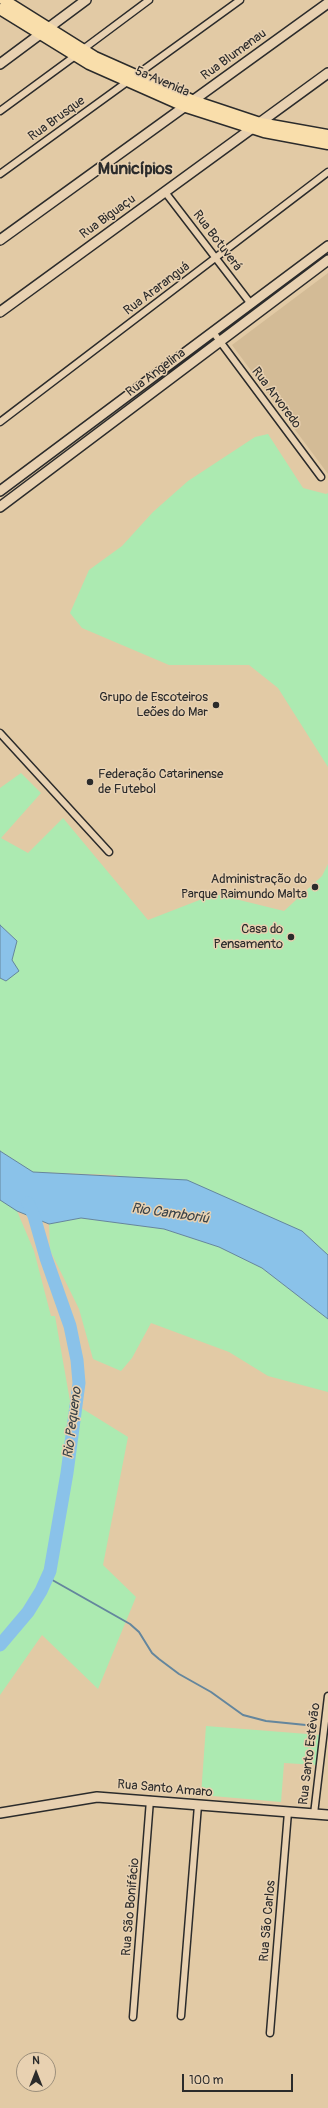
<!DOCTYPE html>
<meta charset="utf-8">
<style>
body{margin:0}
#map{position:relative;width:328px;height:2108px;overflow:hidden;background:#e2caa5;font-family:Pangolin,sans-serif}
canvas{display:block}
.north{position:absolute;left:16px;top:2052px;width:40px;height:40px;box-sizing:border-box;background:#e8d1b1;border:1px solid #9c8f7b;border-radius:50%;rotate:0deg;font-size:11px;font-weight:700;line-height:16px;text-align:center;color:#2b2b2b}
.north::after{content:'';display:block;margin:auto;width:14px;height:18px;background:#2b2b2b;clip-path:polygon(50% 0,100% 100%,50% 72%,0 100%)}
.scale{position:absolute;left:182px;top:2074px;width:111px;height:18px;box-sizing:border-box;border:2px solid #2b2b2b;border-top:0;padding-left:5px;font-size:12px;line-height:14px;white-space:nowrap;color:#2b2b2b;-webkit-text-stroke:3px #e8d1b1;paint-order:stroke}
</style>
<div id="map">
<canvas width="328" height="2108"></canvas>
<div class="north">N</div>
<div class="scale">100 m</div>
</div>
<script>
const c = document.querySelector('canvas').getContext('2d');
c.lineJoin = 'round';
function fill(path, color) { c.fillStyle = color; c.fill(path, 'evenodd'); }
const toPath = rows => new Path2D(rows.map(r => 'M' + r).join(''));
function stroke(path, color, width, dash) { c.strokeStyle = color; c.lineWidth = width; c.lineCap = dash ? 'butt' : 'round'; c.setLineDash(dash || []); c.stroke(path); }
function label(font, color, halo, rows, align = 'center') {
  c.font = font + ' Pangolin,sans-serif'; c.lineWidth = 3; c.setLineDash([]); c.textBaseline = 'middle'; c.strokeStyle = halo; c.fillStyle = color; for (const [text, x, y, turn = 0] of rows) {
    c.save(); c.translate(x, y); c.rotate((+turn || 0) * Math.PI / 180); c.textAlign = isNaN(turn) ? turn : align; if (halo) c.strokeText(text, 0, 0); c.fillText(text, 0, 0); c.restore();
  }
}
fill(toPath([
 [328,273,328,474,232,345]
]), '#d3bb96');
fill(toPath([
 [268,434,303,488,326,494,328,493,328,767,278,688,249,665,169,665,82,628,70,613,89,570,122,546,153,512,188,481,255,437],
 [21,773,41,793,1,838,28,853,63,818,148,920,215,894,284,911,322,876,328,864,328,1255,302,1231,115,1175,33,1172,0,1151,0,978,6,981,17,941,0,925,0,788],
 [0,1200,17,1211,34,1251,51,1316,55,1316,70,1401,128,1437,103,1565,136,1597,98,1689,42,1635,0,1695],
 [81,1218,164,1229,219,1247,262,1268,328,1319,328,1392,268,1376,229,1352,151,1323,132,1358,121,1371,93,1359,79,1309,50,1250,49,1224],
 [206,1726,320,1735,317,1765,284,1763,281,1802,201,1795]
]), '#aceab1');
const water = toPath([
 [0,925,17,941,12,960,19,971,6,981,0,978,0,925],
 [0,1151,33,1172,187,1180,302,1231,328,1255,328,1319,262,1268,219,1247,164,1229,81,1218,49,1224,17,1211,0,1200,0,1151]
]);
fill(water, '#8ac2e9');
stroke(water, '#64869d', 1);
stroke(toPath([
 [47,1577,130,1624,139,1632,152,1653,159,1659,179,1674,211,1692,243,1715,266,1721,316,1726]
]), '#64869d', 2);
stroke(toPath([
 [0,1645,28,1612,41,1591,50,1571,67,1473,79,1383,77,1360,70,1326,46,1258,34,1216,28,1203]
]), '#8ac2e9', 13);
const street = toPath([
 [82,50,149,0],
 [135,76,240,0],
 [0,111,75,56],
 [0,174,127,82],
 [165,192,251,304],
 [213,332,321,477],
 [0,422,328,172],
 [0,733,109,852],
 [314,1814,328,1696],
 [181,2016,198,1805],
 [133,2017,150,1800],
 [270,2033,288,1812]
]);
const secondary = toPath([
 [0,64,86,0],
 [0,240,328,3],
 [0,312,328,73],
 [0,491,328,246],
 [0,507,328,260],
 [0,1813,97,1797,328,1815]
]);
const primary = toPath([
 [4,0,95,57,194,101,260,123,328,135],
 [0,9,89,64,186,107,264,132,328,144]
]);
stroke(street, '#2b2b2b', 9);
stroke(secondary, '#2b2b2b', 12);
stroke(primary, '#2b2b2b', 13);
stroke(street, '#e8d1b1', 6);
stroke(secondary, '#e8d1b1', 9);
stroke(primary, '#f9deab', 10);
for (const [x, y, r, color] of [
 [216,705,4,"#2b2b2b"],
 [90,782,4,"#2b2b2b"],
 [315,887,4,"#2b2b2b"],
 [291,937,4,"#2b2b2b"]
]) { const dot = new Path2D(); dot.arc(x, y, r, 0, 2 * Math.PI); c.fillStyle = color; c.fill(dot); stroke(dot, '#e8d1b1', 1.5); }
label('13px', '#2b2b2b', '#e8d1b1', [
 ["Rua Blumenau",234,55,-36],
 ["5ª Avenida",162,82,23],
 ["Rua Brusque",57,119,-36],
 ["Rua Biguaçu",108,217,-36],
 ["Rua Botuverá",217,241,53],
 ["Rua Araranguá",157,289,-37],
 ["Rua Angelina",156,373,-37],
 ["Rua Arvoredo",276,398,53],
 ["Rua Santo Estêvão",310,1754,-83],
 ["Rua Santo Amaro",165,1789,5],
 ["Rua São Bonifácio",131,1907,-85],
 ["Rua São Carlos",268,1921,-85]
]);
label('13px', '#2b2b2b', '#e8d1b1', [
 ["Grupo de Escoteiros",208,698],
 ["Leões do Mar",208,713],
 ["Federação Catarinense",98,775,"left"],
 ["de Futebol",98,790,"left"],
 ["Administração do",307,880],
 ["Parque Raimundo Malta",307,895],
 ["Casa do",283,930],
 ["Pensamento",283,945]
], 'right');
label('italic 14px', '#394248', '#e8d1b1', [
 ["Rio Camboriú",170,1214,8],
 ["Rio Pequeno",73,1423,-83]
]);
label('bold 17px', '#2b2b2b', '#e8d1b1', [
 ["Municípios",135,170]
]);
</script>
